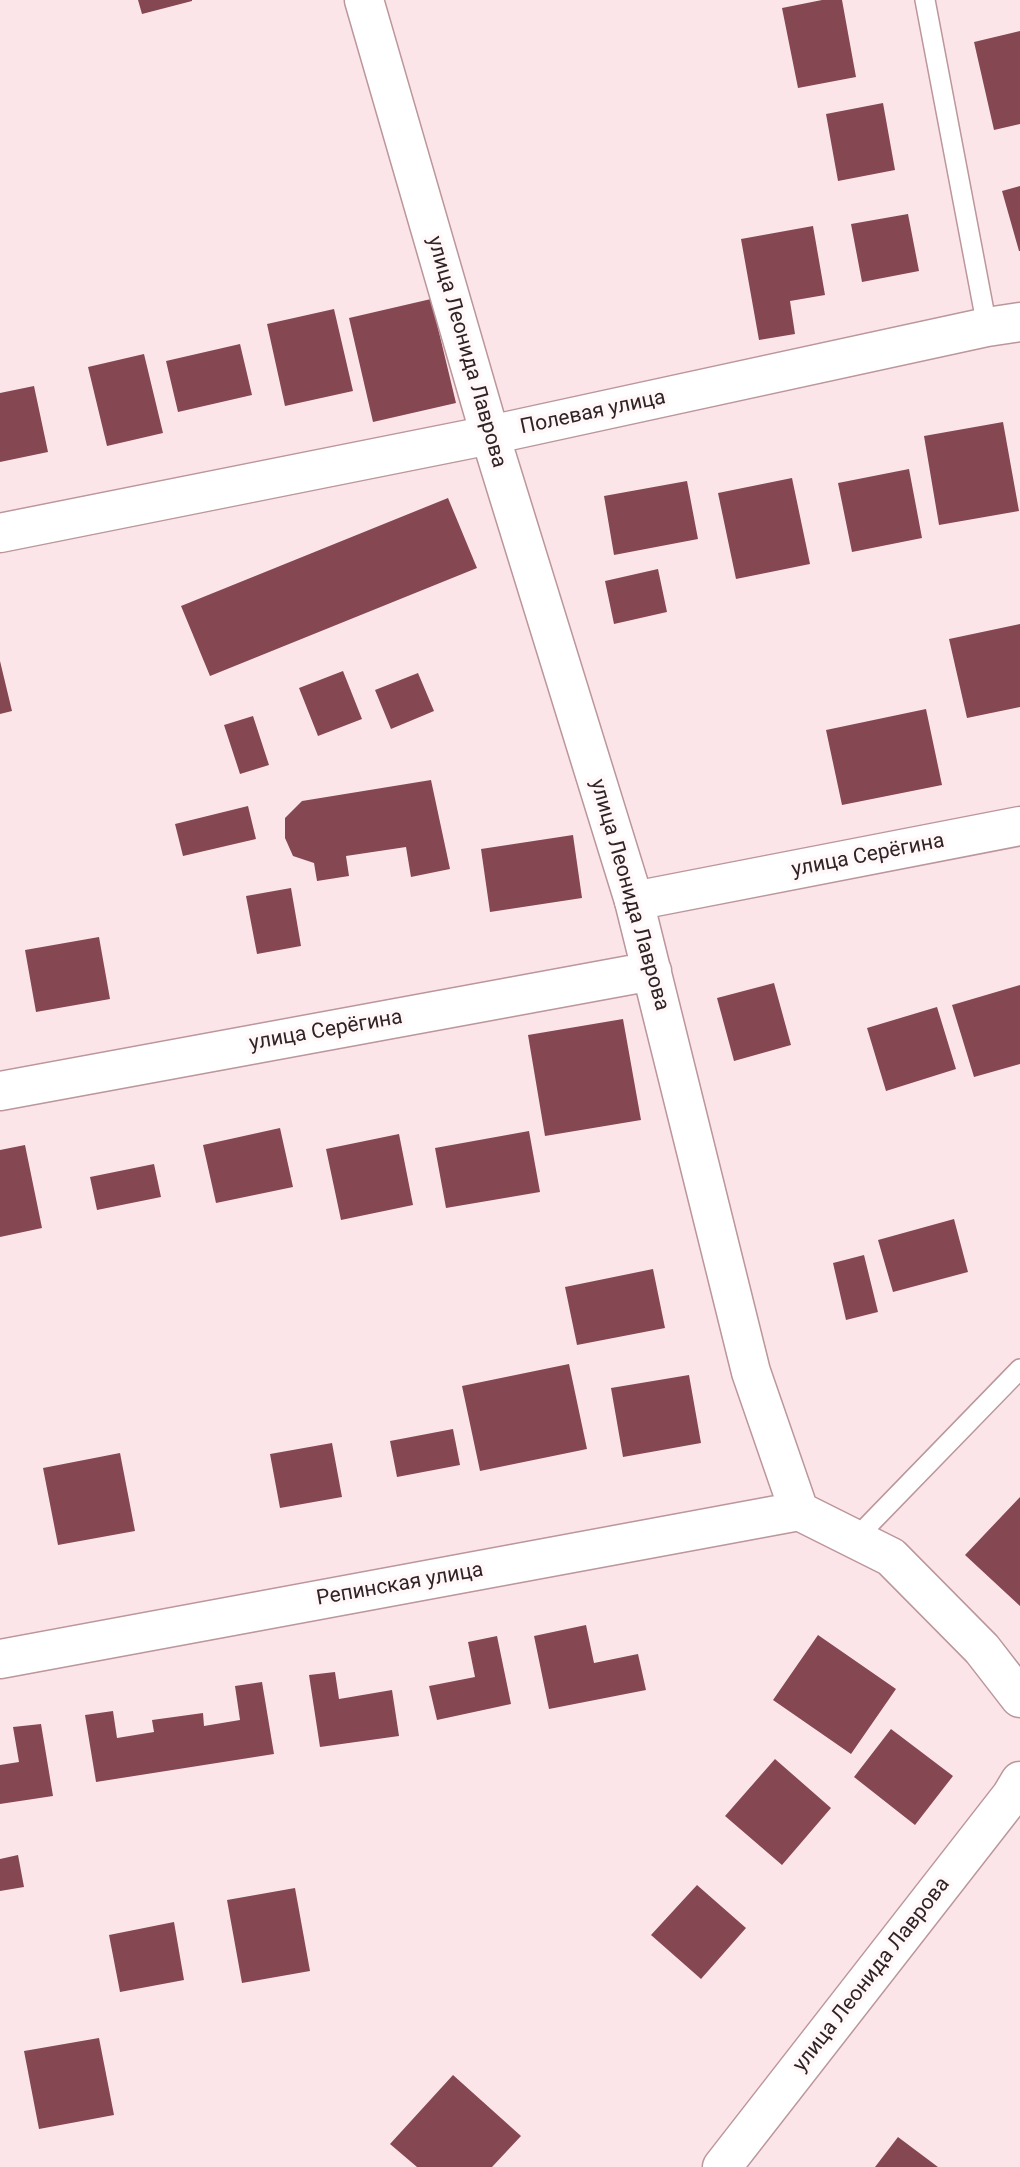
<!DOCTYPE html>
<meta charset="utf-8">
<style>
body{margin:0}
canvas{display:block;background:#fce5e8}
</style>
<canvas width="1020" height="2167"></canvas>
<script>
const c = document.querySelector('canvas').getContext('2d');
c.lineJoin = 'round';
function fill(path, color) { c.fillStyle = color; c.fill(path, 'evenodd'); }
const toPath = rows => new Path2D(rows.map(r => 'M' + r).join(''));
function stroke(path, color, width, dash) { c.strokeStyle = color; c.lineWidth = width; c.lineCap = dash ? 'butt' : 'round'; c.setLineDash(dash || []); c.stroke(path); }
function label(font, color, halo, rows, align = 'center') {
  c.font = font + ' Roboto,sans-serif'; c.lineWidth = 7; c.setLineDash([]); c.textBaseline = 'middle'; c.strokeStyle = halo; c.fillStyle = color; for (const [text, x, y, turn = 0] of rows) {
    c.save(); c.translate(x, y); c.rotate((+turn || 0) * Math.PI / 180); c.textAlign = isNaN(turn) ? turn : align; if (halo) c.strokeText(text, 0, 0); c.fillText(text, 0, 0); c.restore();
  }
}
fill(toPath([
 [138,0,192,0,192,1,142,14],
 [822,0,842,0,856,77,798,88,782,8],
 [1020,31,1020,124,994,130,974,42],
 [883,103,895,170,838,181,826,114],
 [1020,186,1020,251,1019,251,1002,191],
 [908,214,919,271,862,282,851,224],
 [813,226,825,295,790,301,795,334,759,340,741,239],
 [431,299,456,403,373,422,349,318],
 [334,309,353,391,285,406,267,324],
 [240,344,252,395,178,412,166,361],
 [144,354,163,433,107,446,88,367],
 [34,386,48,452,0,462,0,393],
 [1003,422,1019,511,939,525,924,436],
 [909,469,922,538,852,552,838,483],
 [792,478,810,564,736,579,718,493],
 [687,481,698,539,614,555,604,496],
 [448,498,477,568,210,676,181,606],
 [658,569,667,612,614,624,605,581],
 [1020,624,1020,707,967,718,949,639],
 [0,661,12,711,0,714],
 [343,671,362,719,318,736,299,688],
 [418,673,434,711,391,729,375,690],
 [926,709,942,785,842,805,826,730],
 [253,716,269,765,240,774,224,725],
 [431,780,450,869,411,877,406,847,346,856,349,876,317,881,314,863,293,856,285,838,285,818,302,801],
 [248,806,256,839,183,856,175,824],
 [573,835,582,898,490,912,481,849],
 [291,888,301,946,257,954,246,896],
 [99,937,110,999,36,1012,25,950],
 [774,983,791,1045,734,1061,717,998],
 [1020,985,1020,1064,974,1077,952,1005],
 [937,1007,956,1069,886,1091,867,1028],
 [623,1019,641,1120,545,1136,528,1035],
 [280,1128,293,1187,216,1203,203,1145],
 [529,1131,540,1192,446,1208,435,1148],
 [399,1134,413,1205,341,1220,326,1149],
 [25,1145,42,1228,0,1237,0,1150],
 [154,1164,161,1197,97,1210,90,1177],
 [954,1219,968,1272,893,1292,878,1240],
 [864,1255,878,1312,846,1320,833,1263],
 [653,1269,665,1328,577,1345,565,1287],
 [569,1364,587,1449,480,1471,462,1386],
 [689,1375,701,1443,623,1457,611,1388],
 [453,1429,460,1465,397,1477,390,1441],
 [332,1443,342,1497,280,1508,270,1454],
 [120,1453,135,1531,58,1545,43,1468],
 [1020,1497,1020,1606,965,1555],
 [586,1625,594,1663,638,1654,646,1690,549,1709,534,1636],
 [818,1635,896,1689,851,1754,773,1700],
 [497,1636,511,1704,437,1720,429,1686,475,1677,468,1642],
 [335,1672,339,1699,392,1690,399,1736,320,1747,309,1675],
 [262,1682,274,1754,96,1782,85,1715,113,1711,117,1738,154,1732,152,1720,203,1713,204,1726,240,1720,235,1686],
 [41,1724,53,1796,0,1804,0,1765,19,1762,13,1727],
 [891,1729,953,1776,915,1825,854,1777],
 [775,1759,831,1808,782,1865,725,1816],
 [18,1855,24,1887,0,1891,0,1859],
 [697,1885,746,1928,701,1979,651,1935],
 [295,1888,310,1971,242,1983,227,1900],
 [174,1922,184,1980,120,1992,109,1935],
 [99,2038,114,2115,39,2129,24,2051],
 [453,2075,521,2136,492,2167,417,2167,390,2144],
 [898,2137,938,2167,875,2167]
]), '#854853');
const service = toPath([
 [925,0,987,327],
 [855,1539,1020,1369]
]);
const minor = toPath([
 [0,533,490,435,987,327,1020,322],
 [634,901,751,1372,799,1511,891,1557,982,1649,1020,1698],
 [0,1091,652,971],
 [0,1659,799,1511],
 [722,2167,1011,1796,1020,1781]
]);
const tertiary = toPath([
 [364,0,490,435,634,901,1020,826]
]);
stroke(service, '#bb979c', 22);
stroke(minor, '#bb979c', 41);
stroke(tertiary, '#bb979c', 41);
stroke(service, '#fff', 19);
stroke(minor, '#fff', 38);
stroke(tertiary, '#fff', 38);
label('21px', '#312325', '#fff7f8', [
 ["улица Леонида Лаврова",466,352,74],
 ["Полевая улица",593,413,-12],
 ["улица Серёгина",868,856,-11],
 ["улица Леонида Лаврова",629,895,74],
 ["улица Серёгина",326,1031,-10],
 ["Репинская улица",400,1585,-10],
 ["улица Леонида Лаврова",872,1975,-52]
]);
</script>
